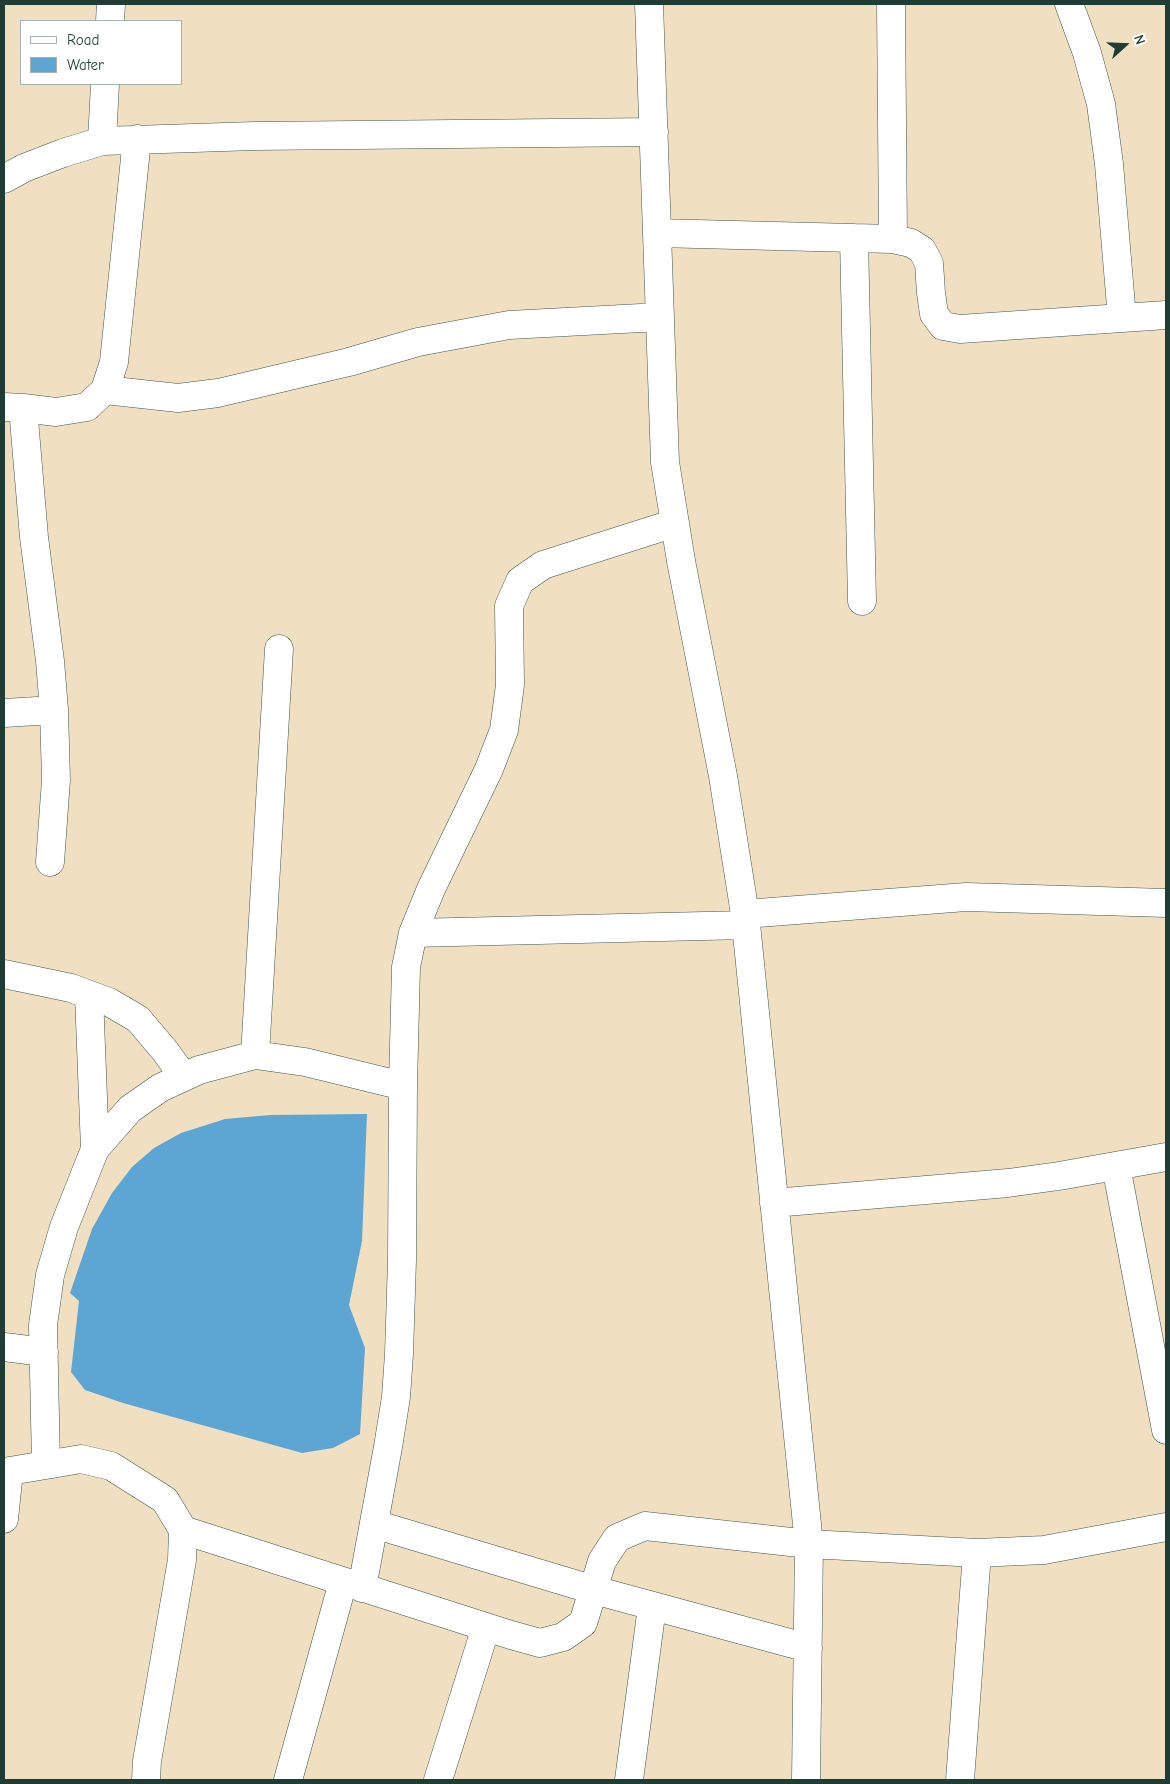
<!DOCTYPE html>
<style>
body{margin:0}
#map{position:relative;width:1170px;height:1784px;overflow:hidden;background:#f0e0c1;font-family:"Comic Neue",sans-serif}
canvas{display:block}
.frame{position:absolute;inset:0;border:5px solid #1f3d34;pointer-events:none}
.legend{position:absolute;left:20px;top:20px;width:162px;height:65px;box-sizing:border-box;background:#fff;border:1px solid #a5b1ae;margin:0;padding:6px 9px;list-style:none;font-size:15px;color:#1f3d34}
.legend li{display:flex;align-items:center;gap:10px;height:25px}
.legend b{width:25px;border:1px solid #a5b1ae}
.north{position:absolute;left:1100px;top:20px;width:50px;height:50px;-webkit-text-stroke:4px #fff;paint-order:stroke;rotate:70deg;font-size:14px;font-weight:700;line-height:20px;text-align:center;color:#1f3d34}
.north::after{content:'';display:block;margin:auto;width:18px;height:22px;background:#1f3d34;clip-path:polygon(50% 0,100% 100%,50% 72%,0 100%)}
</style>
<div id="map">
<canvas width="1170" height="1784"></canvas>
<div class="frame"></div>
<ul class="legend">
<li><b style="height:6px;background:#fff"></b>Road</li>
<li><b style="height:14px;background:#5da6d4"></b>Water</li>
</ul>
<div class="north">N</div>
</div>
<script>
const c = document.querySelector('canvas').getContext('2d');
c.lineJoin = 'round';
function fill(path, color) { c.fillStyle = color; c.fill(path, 'evenodd'); }
const toPath = rows => new Path2D(rows.map(r => 'M' + r).join(''));
function stroke(path, color, width, dash) { c.strokeStyle = color; c.lineWidth = width; c.lineCap = dash ? 'butt' : 'round'; c.setLineDash(dash || []); c.stroke(path); }
fill(toPath([
 [367,1114,362,1241,349,1305,365,1348,360,1434,333,1448,302,1453,123,1403,85,1390,71,1372,79,1301,70,1293,92,1229,112,1193,132,1167,154,1148,181,1133,225,1119,270,1115]
]), '#5da6d4');
const minor = toPath([
 [649,4,665,462,681,561,723,776,745,914,809,1544,806,1780],
 [891,4,893,239],
 [1069,4,1087,53,1101,104,1109,164,1122,318],
 [110,21,111,4],
 [102,141,105,84],
 [4,179,24,168,63,153,102,141,255,136,654,132],
 [657,233,893,239,911,243,922,250,929,263,931,293,934,314,943,326,960,329,1166,315],
 [854,238,862,601],
 [105,390,178,398,218,393,349,362,418,342,509,325,660,317],
 [4,407,23,408,56,412,87,407,105,390,114,362,137,139],
 [23,408,34,537,50,661,54,710,56,780,50,862],
 [4,713,54,710],
 [745,914,966,897,1166,903],
 [413,933,746,925],
 [4,974,71,988,109,1002,138,1019,165,1051,184,1077],
 [89,995,95,1149],
 [255,1055,279,649],
 [1116,1166,1166,1430],
 [774,1203,1008,1183,1059,1176,1166,1157],
 [4,1347,44,1352],
 [46,1464,43,1325,50,1275,64,1227,95,1149,130,1109,160,1088,199,1070,255,1055,305,1062,403,1086],
 [4,1472,81,1459,111,1466,165,1500,183,1530,182,1560,147,1761,146,1780],
 [4,1519,9,1471],
 [374,1524,594,1590,808,1648],
 [183,1530,511,1635,540,1643,563,1637,583,1623,602,1561,617,1538,645,1526,809,1544,977,1553,1044,1550,1166,1527],
 [362,1588,388,1447,396,1397,399,1354,402,1260,403,1086,406,967,413,933,431,889,489,769,504,730,510,685,509,606,520,581,543,565,675,523],
 [288,1780,343,1582],
 [438,1780,486,1627],
 [629,1780,652,1607],
 [960,1780,977,1553]
]);
stroke(minor, '#3e5549', 29);
stroke(minor, '#fff', 28);
</script>
